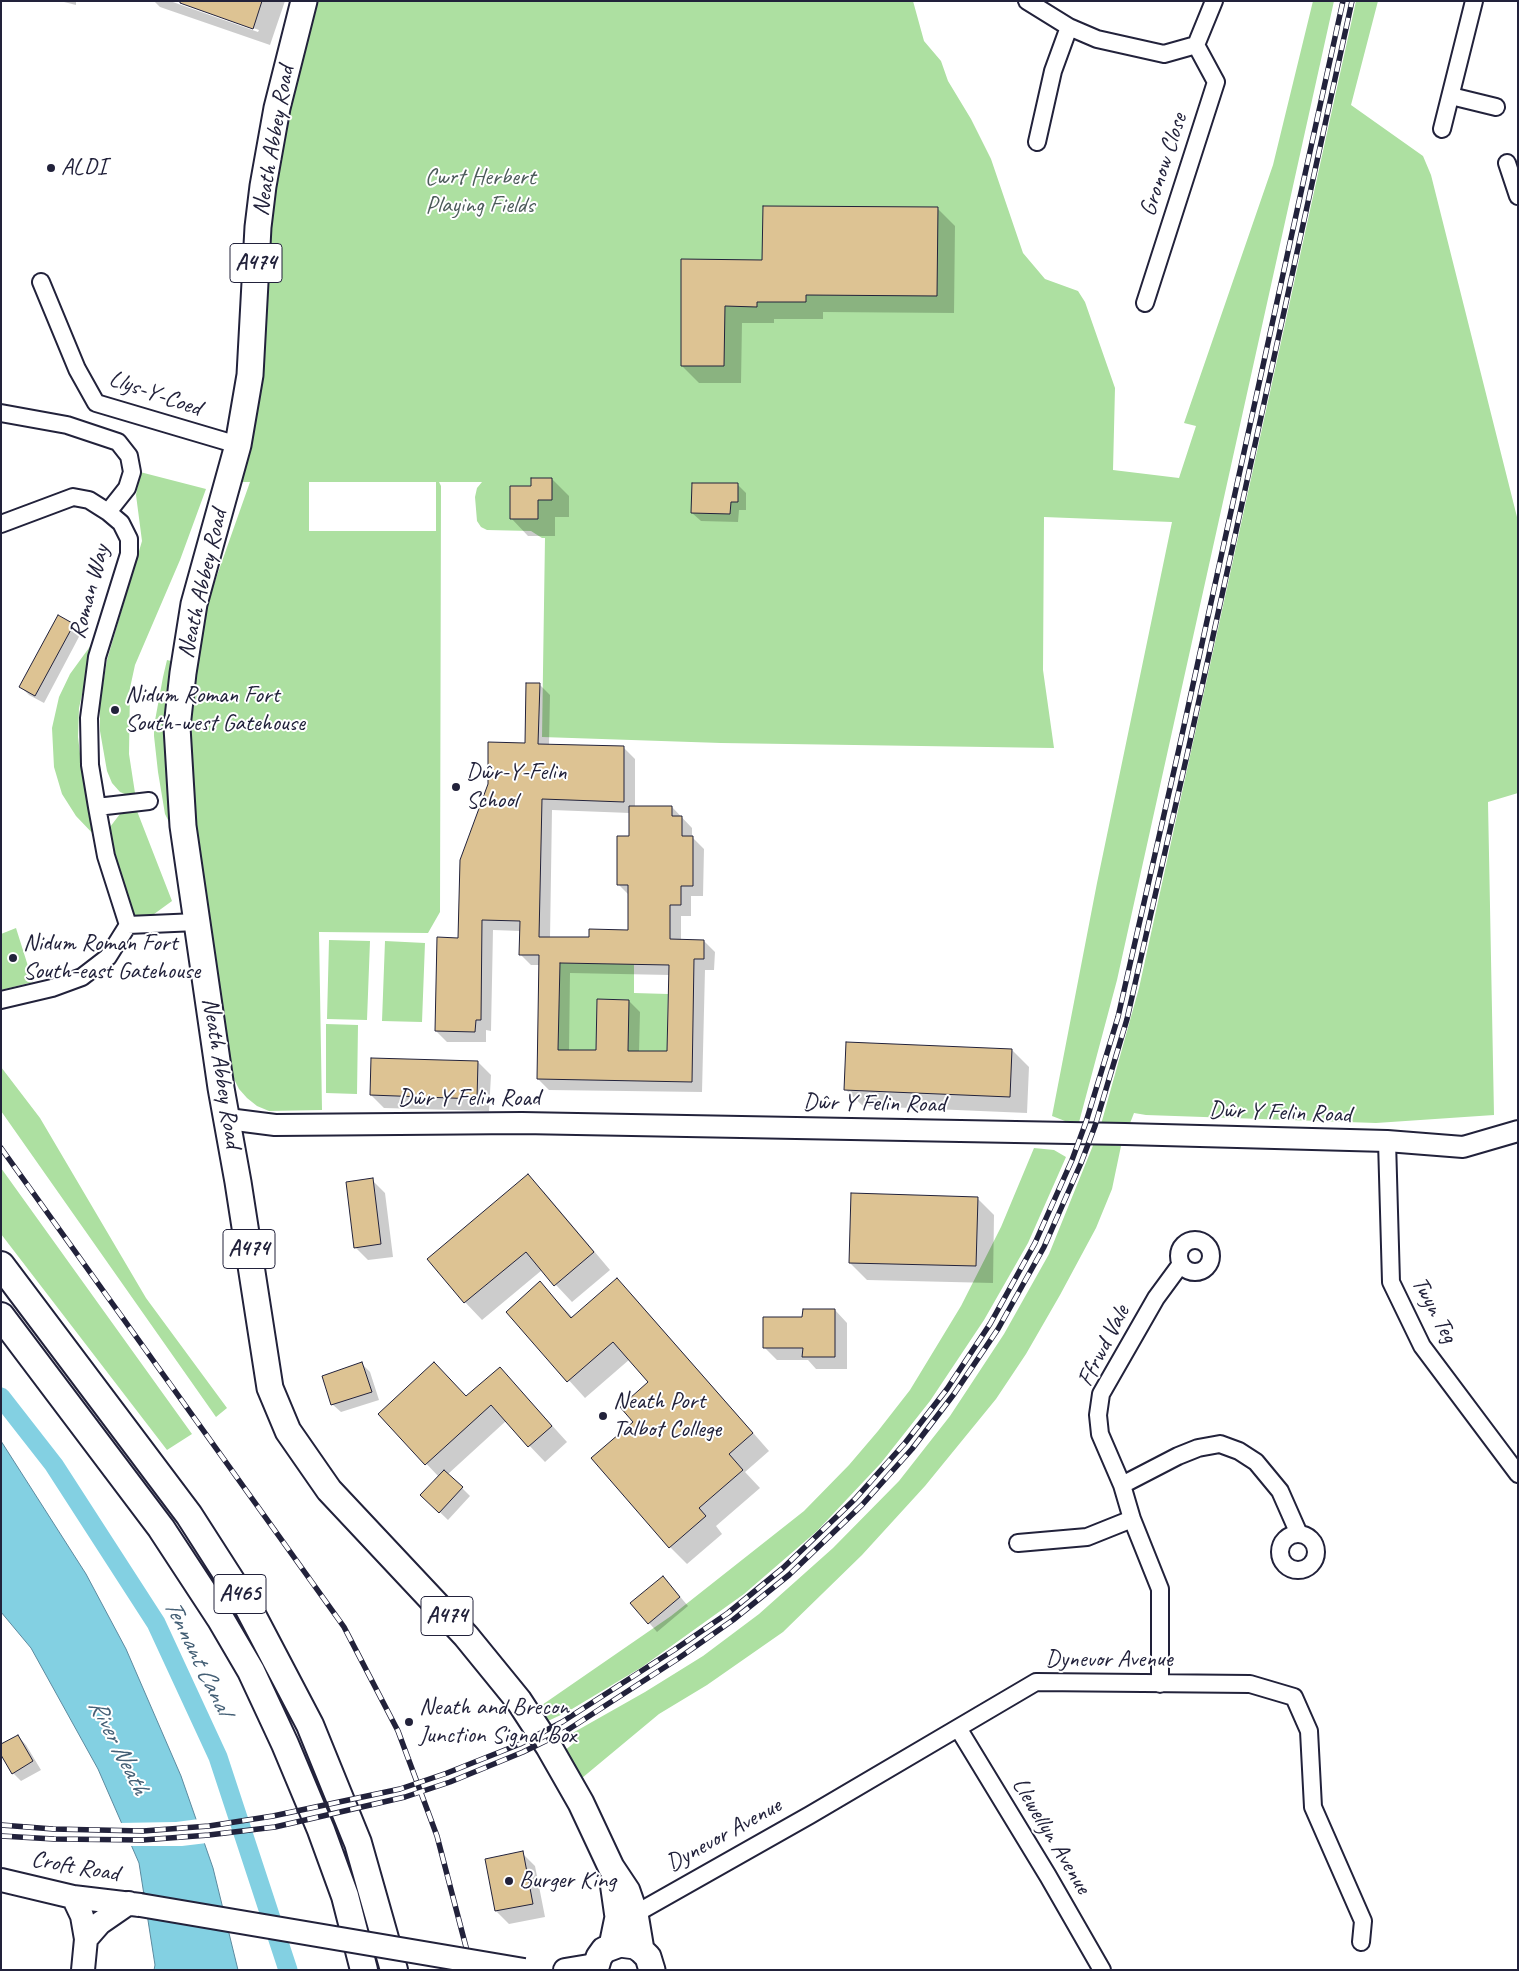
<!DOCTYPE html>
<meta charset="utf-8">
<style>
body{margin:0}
#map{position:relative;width:1519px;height:1971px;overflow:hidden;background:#fff;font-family:Caveat,sans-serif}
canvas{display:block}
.frame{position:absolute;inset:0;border:2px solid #22223b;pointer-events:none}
</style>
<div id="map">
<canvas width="1519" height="1971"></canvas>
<div class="frame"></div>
</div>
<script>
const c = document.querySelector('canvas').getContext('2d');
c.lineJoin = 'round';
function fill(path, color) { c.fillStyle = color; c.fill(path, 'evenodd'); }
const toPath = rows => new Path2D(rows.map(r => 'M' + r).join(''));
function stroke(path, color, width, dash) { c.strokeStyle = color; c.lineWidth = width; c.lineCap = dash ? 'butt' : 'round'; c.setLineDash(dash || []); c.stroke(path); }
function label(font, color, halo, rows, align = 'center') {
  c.font = font + ' Caveat,sans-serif'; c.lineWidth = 4; c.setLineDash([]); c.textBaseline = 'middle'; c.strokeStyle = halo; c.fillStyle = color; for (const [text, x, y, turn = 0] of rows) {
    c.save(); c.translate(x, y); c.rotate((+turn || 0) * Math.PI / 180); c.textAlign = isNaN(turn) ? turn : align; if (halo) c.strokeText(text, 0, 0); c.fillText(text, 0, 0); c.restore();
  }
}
fill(toPath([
 [317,1,913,1,924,41,941,61,948,81,971,119,991,159,1023,253,1045,279,1078,291,1085,302,1115,388,1113,470,1179,478,1196,426,1184,423,1273,165,1313,1,1334,1,1117,980,1078,1126,1052,1116,1097,883,1172,522,1044,517,1043,670,1054,748,721,743,542,737,545,538,542,538,531,531,487,530,481,527,477,521,475,497,477,488,482,482,439,482,441,486,440,912,428,933,319,932,322,1110,269,1111,257,1106,247,1098,239,1089,230,1071,196,826,188,748,191,683,208,601,250,482,242,482,251,438,273,214,288,110,300,58],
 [309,482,436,482,436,531,309,531],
 [1356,1,1378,1,1351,105,1423,156,1431,175,1518,521,1518,793,1488,802,1494,1115,1376,1123,1146,1115,1134,1113,1127,1131,1100,1128,1139,988],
 [140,472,206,489,180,560,135,665,130,688,129,754,135,793,130,796,120,792,112,783,107,771,100,731,100,702,107,660,142,541,136,495],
 [94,641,79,708,78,737,82,770,96,837,76,816,62,794,54,767,52,728,59,697,70,674],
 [167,660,171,661,166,726,171,826,165,814,158,772,154,736,154,726,163,677],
 [123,810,137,811,172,901,150,917,140,917,134,915,126,906,109,835,110,827],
 [16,928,33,982,1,990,1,934],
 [329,940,370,941,367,1020,327,1019],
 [385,941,425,943,422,1022,382,1021],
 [560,963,634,964,634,993,668,994,667,1051,628,1051,629,1000,597,999,596,1050,558,1050],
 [326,1024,358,1025,357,1094,326,1093],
 [1,1067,40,1118,146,1298,227,1408,216,1417,1,1111],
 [1094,1143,1121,1146,1112,1189,1096,1228,1060,1295,1026,1354,996,1399,925,1486,862,1555,783,1632,707,1685,659,1714,582,1778,573,1770,564,1751,574,1743,569,1735,645,1692,703,1656,759,1614,833,1548,899,1481,950,1416,1004,1334,1049,1254],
 [1034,1148,1054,1150,1066,1157,1028,1243,984,1320,930,1401,881,1463,817,1531,744,1594,642,1667,567,1712,548,1721,542,1705,671,1616,804,1511,849,1465,878,1431,910,1390,961,1306,1001,1227],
 [1,1168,192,1434,167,1450,1,1234]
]), '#ade0a1');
const water = toPath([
 [1,1441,86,1574,126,1649,181,1776,213,1868,238,1970,154,1970,155,1965,139,1863,98,1769,31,1648,1,1612,1,1441]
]);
fill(water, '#83d0e2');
stroke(water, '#5c8a9f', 1);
fill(toPath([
 [199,1819,207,1843,182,1846,129,1846,118,1823,176,1822]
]), '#fff');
fill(toPath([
 [60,1,76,1,76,5],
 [154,1,170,1,258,32,259,30,177,1,285,1,270,45,160,7],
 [937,208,955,226,954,313,823,312,823,319,774,319,774,323,742,323,741,383,699,383,682,366,683,260,763,261],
 [552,479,569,496,569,517,555,517,555,536,528,536,511,518,532,487],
 [738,485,746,493,746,510,739,510,738,522,701,521,692,513],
 [73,625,81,633,44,703,29,695,21,687],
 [539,684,550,695,549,745,624,748,635,759,635,807,672,807,692,828,692,837,704,849,703,896,691,896,691,916,681,916,681,940,704,941,715,952,714,970,705,970,702,1092,549,1090,538,1079,540,965,531,965,520,954,521,931,493,930,491,1031,486,1030,486,1042,447,1042,436,1031,460,939,526,745],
 [552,810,630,813,630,837,618,884,630,896,630,931,590,939,550,938],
 [570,973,670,975,668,1053,639,1052,640,1012,629,1001,597,1052,569,1051],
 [1012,1050,1029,1067,1027,1113,863,1106,845,1089],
 [478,1062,491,1075,489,1111,384,1108,371,1095],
 [528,1176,545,1193,610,1270,572,1302,542,1270,482,1320,465,1302,429,1259],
 [372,1180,385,1193,393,1257,368,1260,355,1247],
 [977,1198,994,1215,993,1283,867,1280,850,1263],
 [617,1280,634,1297,769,1451,745,1472,760,1488,716,1526,722,1534,687,1564,670,1547,635,1422,650,1382,630,1359,585,1398,507,1312,540,1283,573,1318],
 [835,1310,847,1323,847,1369,816,1369,808,1360,777,1360,764,1347,804,1318],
 [362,1364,370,1372,379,1400,341,1412,332,1404],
 [500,1368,567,1442,545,1462,506,1421,448,1474,470,1496,448,1520,422,1495,439,1477,379,1414,467,1398],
 [671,1586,688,1606,657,1632,632,1603],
 [18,1736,26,1745,41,1770,21,1781,13,1773],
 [522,1853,535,1866,545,1917,509,1924,496,1911]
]), '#0003');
stroke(toPath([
 [1,1397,54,1465,156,1623,218,1757,288,1970]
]), '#83d0e2', 19);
const building = toPath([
 [180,1,262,1,253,29,180,3,180,1],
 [763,206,938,207,937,296,806,295,806,302,757,302,757,307,725,306,724,366,681,366,681,259,762,260,763,206],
 [531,478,552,478,552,500,538,500,538,519,510,519,510,486,531,486,531,478],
 [692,483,738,483,738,502,731,502,730,514,691,513,692,483],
 [58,615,74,624,35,696,19,687,58,615],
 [526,683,540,683,538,744,624,746,624,802,542,799,539,937,589,937,589,929,628,930,628,885,617,885,617,836,629,836,629,806,672,806,672,816,682,816,682,836,693,836,693,886,681,886,681,905,670,905,670,939,704,940,704,959,694,959,692,1082,537,1079,539,955,519,955,520,921,482,920,481,1020,476,1020,475,1032,435,1031,437,937,458,938,460,860,488,784,488,742,525,743,526,683],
 [560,963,669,965,667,1051,628,1051,629,1000,597,999,596,1050,558,1050,560,963],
 [846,1042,1012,1049,1010,1097,844,1090,846,1042],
 [371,1058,478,1061,477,1099,370,1095,371,1058],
 [528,1174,594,1252,554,1286,526,1252,464,1303,427,1259,528,1174],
 [373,1178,381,1244,354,1248,346,1182,373,1178],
 [851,1193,978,1197,976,1266,849,1263,851,1193],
 [617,1278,753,1433,729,1454,743,1470,699,1508,706,1516,669,1548,591,1458,633,1422,620,1407,648,1382,613,1342,567,1382,506,1312,540,1281,571,1318,617,1278],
 [803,1309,835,1309,835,1357,802,1357,803,1348,763,1348,763,1317,802,1317,803,1309],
 [362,1362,372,1392,331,1405,322,1376,362,1362],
 [434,1362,466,1396,500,1367,552,1426,528,1447,491,1405,425,1465,378,1414,434,1362],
 [444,1470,463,1487,439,1513,420,1495,444,1470],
 [663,1576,680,1597,648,1624,630,1603,663,1576],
 [18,1735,33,1761,12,1774,1,1755,1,1744,18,1735],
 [523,1851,533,1904,495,1911,485,1859,523,1851]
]);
fill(building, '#ddc393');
stroke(building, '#22223b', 1);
const minor = toPath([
 [1027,1,1069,27,1097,39,1164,54,1196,45,1214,1],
 [1451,96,1496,107],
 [1442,129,1474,1],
 [1037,142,1053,71,1069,27],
 [1507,163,1518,196],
 [41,282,77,369,96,403,238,445],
 [1145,303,1216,82,1196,45],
 [1,413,67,425,118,442,129,456,132,472,127,488,108,512],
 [1,524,73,497,89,500,108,512,121,523,129,539,129,554,97,657,89,718,90,765,97,807,106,856,128,925,108,957,82,977,52,988,1,1000],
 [97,807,149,801],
 [128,925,197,922],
 [1387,1141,1391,1282,1422,1346,1518,1474],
 '1179 1256a16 16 0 1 1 32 0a16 16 0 1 1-32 0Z',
 [1122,1485,1178,1456,1198,1448,1220,1444,1239,1451,1256,1462,1280,1491,1299,1534],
 '1280 1552a18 18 0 1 1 36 0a18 18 0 1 1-36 0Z',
 [1018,1543,1087,1537,1132,1519],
 [1160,1684,1160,1589,1132,1519,1122,1485,1100,1434,1098,1415,1101,1394,1156,1298,1181,1264],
 [958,1728,1048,1876,1102,1970],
 [635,1914,810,1815,1036,1682,1250,1684,1294,1697,1309,1731,1313,1807,1363,1921,1361,1942]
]);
const tertiary = toPath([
 [228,1119,275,1125,522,1123,1125,1134,1387,1141,1463,1147,1518,1131]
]);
const secondary = toPath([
 [1,1880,73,1897,140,1905],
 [73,1897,82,1916,86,1939,83,1970],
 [86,1939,100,1923,129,1903],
 [565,1970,595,1965]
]);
const primary = toPath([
 [304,1,277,108,263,186,258,227,250,375,238,445,194,604,183,673,177,727,183,826,221,1088,238,1182,270,1388,288,1431,329,1490,466,1636,519,1701,549,1747,581,1803,611,1867,627,1891,635,1914,641,1950],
 [612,1946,618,1917,613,1882],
 [595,1970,599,1957,604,1950,620,1944,635,1946,641,1950,648,1957,652,1970]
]);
const trunk = toPath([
 [1,1265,189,1515,248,1607,310,1725,358,1843,394,1970],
 [1,1316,161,1528,220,1618,251,1671,285,1744,321,1830,345,1896,364,1970]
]);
stroke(minor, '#22223b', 20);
stroke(tertiary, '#22223b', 24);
stroke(secondary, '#22223b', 26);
stroke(primary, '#22223b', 29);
stroke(trunk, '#22223b', 30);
stroke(minor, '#fff', 16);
stroke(tertiary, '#fff', 20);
stroke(secondary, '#fff', 22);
stroke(primary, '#fff', 25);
stroke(trunk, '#fff', 26);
const rail = toPath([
 [1,1148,344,1627,398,1731,437,1836,472,1970],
 [1,1825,53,1829,143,1831,209,1826,273,1816,400,1789,447,1773,520,1744,562,1722,674,1650,728,1613,783,1568,855,1499,905,1443,947,1389,990,1324,1035,1243,1072,1160,1086,1122,1118,1017,1178,753,1343,1],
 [1,1836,54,1839,143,1840,209,1835,275,1827,405,1797,450,1782,523,1752,566,1731,679,1658,733,1620,789,1575,862,1505,912,1449,954,1394,998,1329,1044,1247,1081,1163,1095,1126,1127,1019,1187,755,1352,1]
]);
stroke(rail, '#22223b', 5.5);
stroke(rail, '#fff', 4, [11]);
const secondaryBridge = toPath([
 [140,1905,524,1970]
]);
stroke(secondaryBridge, '#22223b', 26, []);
stroke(secondaryBridge, '#fff', 22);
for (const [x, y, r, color] of [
 [51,168,5,"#22223b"],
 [115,710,5,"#22223b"],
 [456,787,5,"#22223b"],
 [13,958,5,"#22223b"],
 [603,1416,5,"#22223b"],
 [409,1722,5,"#22223b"],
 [509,1881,5,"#22223b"]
]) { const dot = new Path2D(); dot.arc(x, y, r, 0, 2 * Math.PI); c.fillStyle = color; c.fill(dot); stroke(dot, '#fff', 2); }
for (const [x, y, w] of [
 [256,263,52],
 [249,1249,52],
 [240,1594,52],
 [447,1616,52]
]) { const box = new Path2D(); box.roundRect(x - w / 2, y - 19.5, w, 39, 4); c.fillStyle = '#fff'; c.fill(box); stroke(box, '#22223b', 1); }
label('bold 22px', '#22223b', null, [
 ["A474",256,263],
 ["A474",249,1249],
 ["A465",240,1594],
 ["A474",447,1616]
]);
label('24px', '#22223b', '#fff', [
 ["Neath Abbey Road",274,141,-80],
 ["Gronow Close",1164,165,-72],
 ["Llys-Y-Coed",155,394,19],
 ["Neath Abbey Road",203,584,-77],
 ["Roman Way",90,592,-75],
 ["Neath Abbey Road",221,1073,81],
 ["Dŵr Y Felin Road",469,1099],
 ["Dŵr Y Felin Road",874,1104,1],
 ["Dŵr Y Felin Road",1280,1113,2],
 ["Twyn Teg",1434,1310,62],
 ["Ffrwd Vale",1104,1346,-63],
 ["Dynevor Avenue",1109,1660],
 ["Dynevor Avenue",724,1835,-29],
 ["Llewellyn Avenue",1051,1836,59],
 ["Croft Road",75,1867,10]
]);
label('24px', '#22223b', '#fff', [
 ["ALDI",61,168],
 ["Nidum Roman Fort",125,696],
 ["South-west Gatehouse",125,724],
 ["Dŵr-Y-Felin",466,773],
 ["School",466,801],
 ["Nidum Roman Fort",23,944],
 ["South-east Gatehouse",23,972],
 ["Neath Port",613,1402],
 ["Talbot College",613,1430],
 ["Neath and Brecon",419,1708],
 ["Junction Signal Box",419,1736],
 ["Burger King",519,1881]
], 'left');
label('24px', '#4c5b5a', '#fff', [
 ["Cwrt Herbert",480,178],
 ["Playing Fields",480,206]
]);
label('italic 25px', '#445f75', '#fff', [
 ["Tennant Canal",197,1657,64],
 ["River Neath",118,1747,63]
]);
</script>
